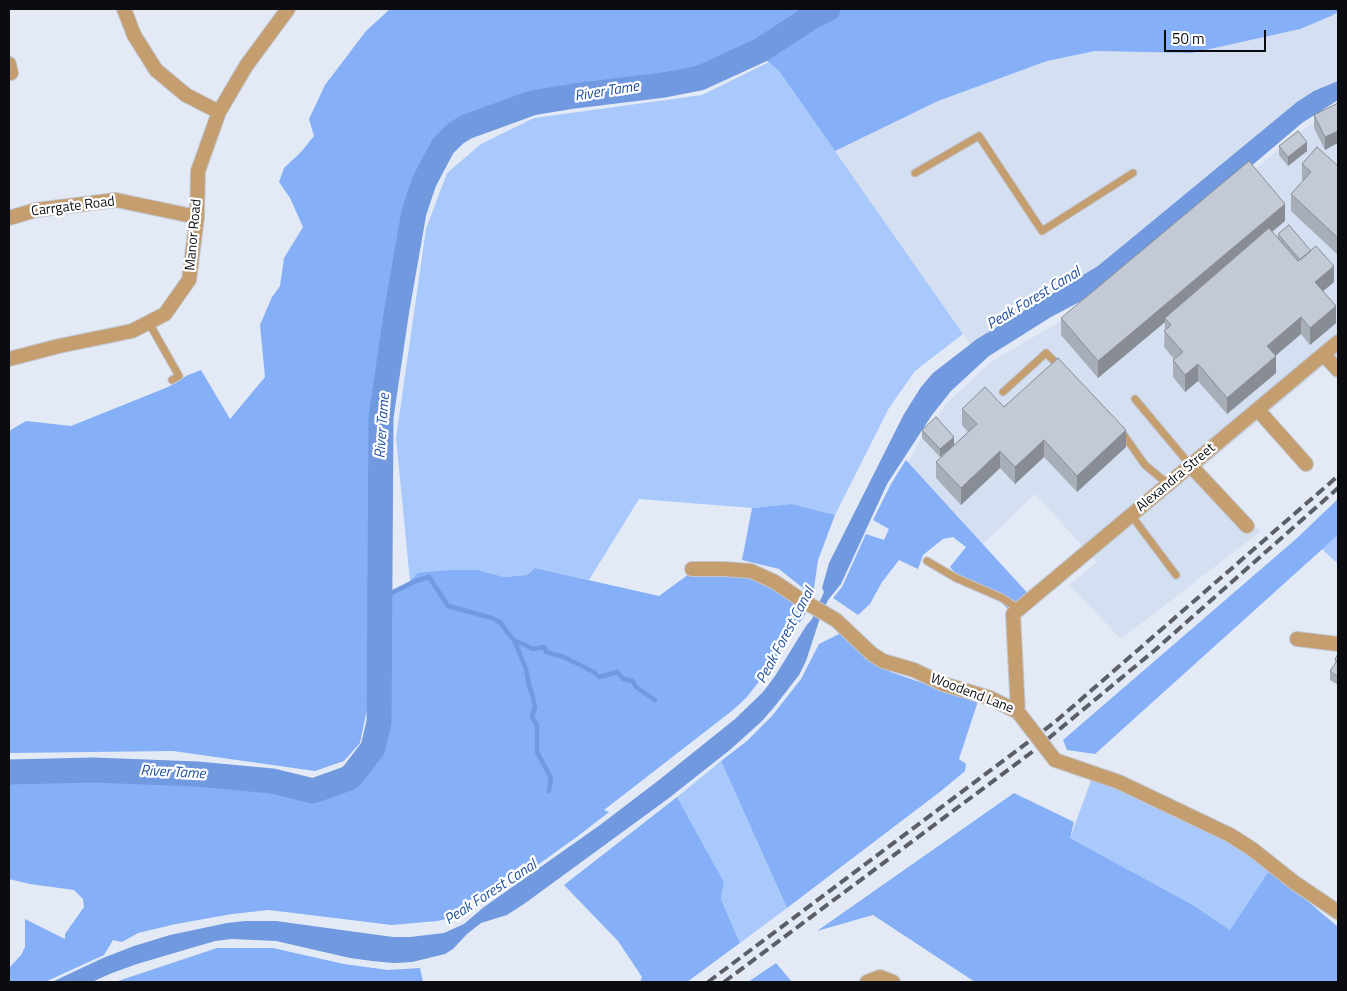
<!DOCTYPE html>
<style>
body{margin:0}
#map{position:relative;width:1347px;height:991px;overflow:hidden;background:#e3eaf6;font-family:"Titillium Web",sans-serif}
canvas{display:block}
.frame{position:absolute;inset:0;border:10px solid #0a0c10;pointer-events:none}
.scale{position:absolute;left:1164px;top:30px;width:102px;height:22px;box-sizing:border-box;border:2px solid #0a0c10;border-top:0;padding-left:6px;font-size:15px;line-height:18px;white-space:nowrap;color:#0a0c10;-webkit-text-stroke:4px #fff;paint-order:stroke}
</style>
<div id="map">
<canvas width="1347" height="991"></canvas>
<div class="frame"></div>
<div class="scale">50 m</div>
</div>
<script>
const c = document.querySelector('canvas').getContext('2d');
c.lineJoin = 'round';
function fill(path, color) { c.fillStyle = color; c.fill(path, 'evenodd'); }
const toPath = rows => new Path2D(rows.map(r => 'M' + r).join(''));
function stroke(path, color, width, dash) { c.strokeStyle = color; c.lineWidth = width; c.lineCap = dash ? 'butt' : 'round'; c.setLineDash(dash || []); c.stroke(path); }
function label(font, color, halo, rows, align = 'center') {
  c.font = font + ' "Titillium Web",sans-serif'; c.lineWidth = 4.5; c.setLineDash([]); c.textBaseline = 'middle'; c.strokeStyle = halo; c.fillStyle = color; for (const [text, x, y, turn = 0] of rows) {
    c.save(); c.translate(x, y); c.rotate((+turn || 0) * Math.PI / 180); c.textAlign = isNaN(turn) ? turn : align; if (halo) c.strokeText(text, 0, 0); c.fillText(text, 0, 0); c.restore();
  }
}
fill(toPath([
 [1338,12,1338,89,1215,185,977,354,835,151,938,101,1047,61,1095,51,1192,53,1300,29,1331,16],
 [1338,107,1338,354,1202,468,1261,531,1121,639,1069,585,1097,562,1035,494,983,544,908,462,922,437,948,402,991,362,1098,299,1301,131]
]), '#d4dff1');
fill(toPath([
 [769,62,779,71,963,334,915,371,889,408,835,515,792,504,752,508,639,499,589,580,535,568,527,575,504,577,478,570,410,581,396,438,426,229,447,173,481,144,534,118,702,95],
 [1338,535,1338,564,1322,549],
 [721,761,787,908,740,943,721,899,724,882,677,797],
 [1092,778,1190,821,1235,845,1270,869,1230,930,1193,905,1070,838]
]), '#a9c8fc');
fill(toPath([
 [390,9,1338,9,1338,12,1331,16,1300,29,1192,53,1095,51,1047,61,938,101,835,151,779,71,757,52,700,78,664,85,574,96,532,103,466,127,455,134,443,146,435,159,420,194,414,212,397,309,381,417,380,477,371,474,368,704,360,743,344,761,315,771,173,751,9,753,9,431,26,421,71,426,168,387,188,375,201,370,230,419,265,377,260,325,272,297,280,286,284,258,303,227,290,198,279,182,284,168,301,152,314,136,309,119,325,85,366,31],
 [906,460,1032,598,1013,614,1003,604,957,575,950,567,966,547,953,537,943,539,923,555,918,569,899,560,882,582,870,604,858,615,833,598,842,587,866,534,884,540,889,529,873,520,891,484],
 [1338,499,1338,535,1095,754,1067,750,1063,740,1296,539],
 [792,504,835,515,818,560,813,596,779,569,742,560,752,508],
 [535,568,659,596,696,569,740,570,800,599,797,606,806,613,767,671,747,697,733,710,604,810,609,812,578,836,532,869,524,863,451,918,437,921,392,925,269,910,232,914,176,924,138,933,122,942,113,940,104,955,45,982,9,982,9,968,21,955,25,947,25,919,65,939,65,934,84,907,83,899,74,890,30,884,9,879,9,772,94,770,197,774,272,781,313,791,349,778,373,748,379,722,380,596,410,581,418,573,449,570,478,570,504,577,527,575],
 [841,633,866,659,891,672,942,690,980,695,959,759,966,764,965,771,941,791,787,908,721,761,747,741,772,716,801,679,819,644],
 [1014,793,1074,822,1070,838,1193,905,1230,930,1270,869,1338,927,1338,982,975,982,873,915,817,931],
 [677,797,724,882,721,899,740,943,687,982,640,982,642,977,618,941,564,885],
 [217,948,273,948,344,964,388,970,420,968,423,982,115,982],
 [776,963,792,982,748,982]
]), '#85aff6');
fill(toPath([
 [1338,81,1338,100,1302,123,1243,173,1087,298,1051,317,989,356,951,391,932,415,887,484,841,584,828,600,819,621,806,661,799,675,775,706,762,721,731,749,669,798,524,904,507,915,481,923,467,934,453,949,445,954,412,962,394,963,372,961,350,958,276,941,232,939,215,941,137,964,112,973,92,982,52,982,103,958,134,946,170,935,227,923,245,921,276,921,393,937,410,937,444,933,464,924,484,907,600,825,659,780,735,719,763,692,775,676,806,626,812,619,824,592,822,588,829,563,904,414,921,387,933,373,977,339,1098,266,1297,102,1314,91]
]), '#7099df');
stroke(toPath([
 [380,599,416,581,429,577,448,606,492,618,501,623,507,632,514,640,533,649,545,647,546,652,564,657,594,672,599,677,617,672,623,679,633,681,636,687,655,700],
 [514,640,526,669,529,685,532,694,535,707,532,717,537,725,537,752,551,778,549,791]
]), '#7099df', 4.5);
stroke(toPath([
 [9,772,94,770,197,774,272,781,313,791,349,778,354,773,373,748,379,722,381,417,397,309,414,212,424,182,443,146,455,134,466,127,532,103,574,96,664,85,700,78,761,50,813,16,828,9]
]), '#7099df', 25);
const lane = toPath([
 [915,173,979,136,1042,231,1133,173],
 [149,323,179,376,172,380],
 [1003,392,1046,353,1060,367],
 [1135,399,1191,466],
 [1121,431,1145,465,1168,484],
 [1131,515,1176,575],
 [927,561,956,578,1002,598,1019,609]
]);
const street = toPath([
 [124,9,134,35,156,70,186,95,219,112],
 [9,64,11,73],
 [9,218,36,210,116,200,197,217],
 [1324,355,1338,370],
 [9,359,59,346,132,331,165,314,189,280,197,217,198,171,219,112,246,66,288,9],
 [1258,410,1306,464],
 [1191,466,1247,526],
 [692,569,724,569,751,571,775,582,800,599,836,620,872,654,883,661,914,670,943,684,990,698,1018,712,1013,614,1338,342],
 [1297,639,1338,644],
 [1055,760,1119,782,1230,835,1252,849,1295,883,1338,912],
 [867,982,880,977,893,982]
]);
stroke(lane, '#c0c6d1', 9);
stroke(street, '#c0c6d1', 16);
stroke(lane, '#c59e6f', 7);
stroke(street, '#c59e6f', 14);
stroke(toPath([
 [708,982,1055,722,1338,476],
 [724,982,1032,752,1155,650,1338,488]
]), '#5a5e65', 4, [10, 5]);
const streetBridge = toPath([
 [1018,712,1055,760]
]);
stroke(streetBridge, '#c0c6d1', 16, []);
stroke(streetBridge, '#c59e6f', 14);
fill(toPath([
 [1338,103,1325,150,1314,128,1314,115],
 [1279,146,1307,151,1288,166,1279,155],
 [1302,164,1338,166,1338,255,1291,211,1291,194,1303,181,1302,180],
 [1285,221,1272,231,1278,238,1278,234,1334,282,1323,291,1336,323,1310,345,1301,334,1275,356,1276,373,1227,414,1198,381,1185,392,1173,377,1173,360,1174,359,1164,347,1165,322,1098,378,1061,335,1061,318],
 [1004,407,1126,447,1077,492,1044,457,1015,484,1000,468,961,505,936,478,936,462,968,432,962,425,962,409],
 [922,430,954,445,940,457,922,438],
 [1338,654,1338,685,1330,680,1330,671,1335,664,1335,659]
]), '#a8aeb7');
fill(toPath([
 [1338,131,1338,143,1325,150,1325,137],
 [1307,142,1307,151,1288,166,1288,157],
 [1285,204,1285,221,1167,320,1165,318,1165,322,1098,378,1098,361],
 [1334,266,1334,282,1315,298,1315,282],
 [1336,306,1336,323,1310,345,1310,328],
 [1301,317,1301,334,1267,363,1267,346],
 [1276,356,1276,373,1227,414,1227,398],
 [1198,364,1198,381,1185,392,1185,375],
 [1126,430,1126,447,1077,492,1077,476],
 [954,437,954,445,940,457,940,449],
 [1044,440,1044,457,1015,484,1015,467],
 [1000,451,1000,468,961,505,961,488]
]), '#888d95');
const building = toPath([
 [1338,103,1338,131,1325,137,1314,115,1338,103],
 [1298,131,1307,142,1288,157,1279,146,1298,131],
 [1317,147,1338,166,1338,238,1291,194,1311,172,1302,164,1317,147],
 [1249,161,1285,204,1098,361,1061,318,1249,161],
 [1289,225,1311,251,1300,260,1278,234,1289,225],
 [1269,228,1298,261,1316,246,1334,266,1315,282,1336,306,1310,328,1301,317,1267,346,1276,356,1227,398,1198,364,1185,375,1173,360,1183,352,1164,331,1171,325,1165,318,1269,228],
 [1058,358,1126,430,1077,476,1044,440,1015,467,1000,451,961,488,936,462,977,424,962,409,985,387,1004,407,1058,358],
 [936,417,954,437,940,449,922,430,936,417],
 [1338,654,1338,677,1330,671,1337,661,1335,659,1338,654]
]);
fill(building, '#c3cad5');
stroke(building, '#888d95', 1);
label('14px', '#0a0c10', '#fff', [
 ["Carrgate Road",73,207,-7],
 ["Manor Road",194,235,-85],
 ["Alexandra Street",1176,478,-40],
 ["Woodend Lane",972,694,21]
]);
label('italic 15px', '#2151a4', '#fff', [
 ["River Tame",607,92,-9],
 ["Peak Forest Canal",1034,299,-31],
 ["River Tame",383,426,-86],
 ["Peak Forest Canal",786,636,-62],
 ["River Tame",173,773,3],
 ["Peak Forest Canal",491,893,-33]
]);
</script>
